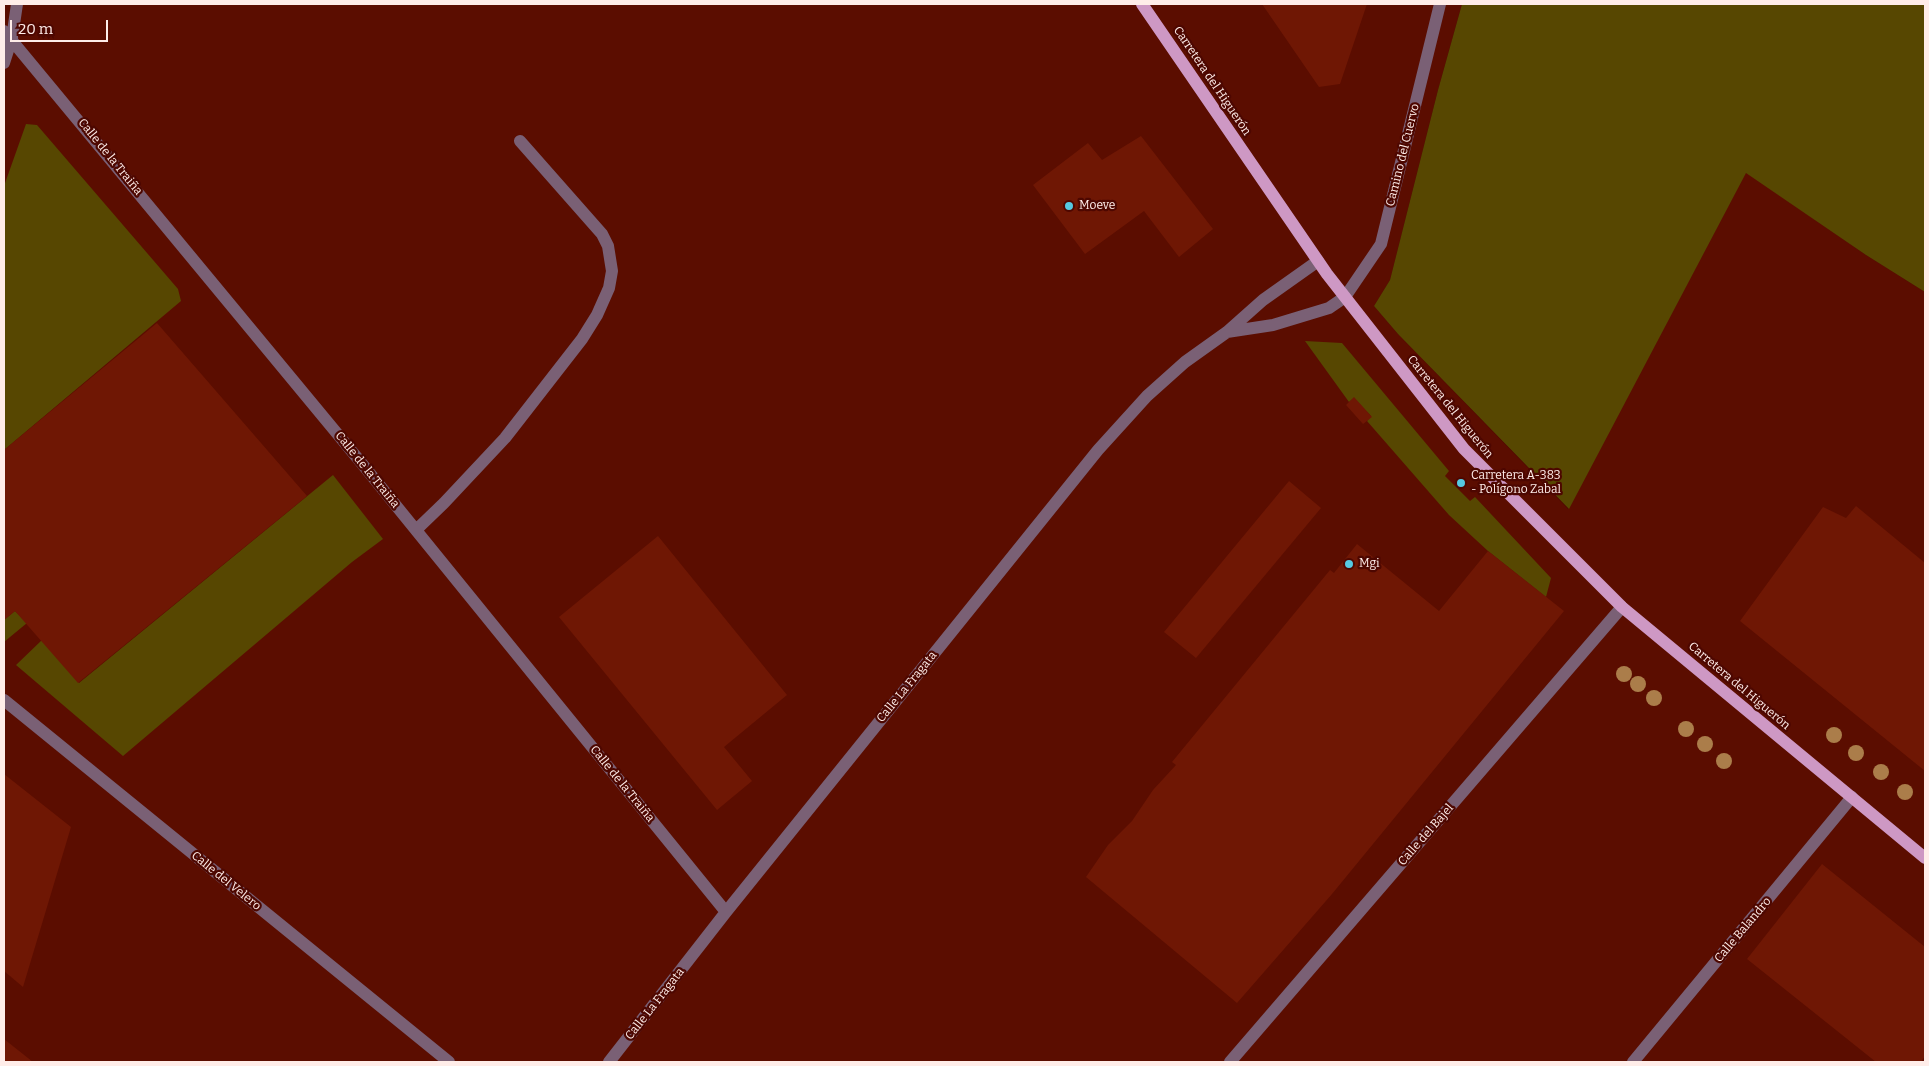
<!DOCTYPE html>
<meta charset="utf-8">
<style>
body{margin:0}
#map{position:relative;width:1929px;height:1066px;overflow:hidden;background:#4d0700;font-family:Bitter,serif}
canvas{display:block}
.frame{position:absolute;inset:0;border:5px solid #ffede9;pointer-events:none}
.scale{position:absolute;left:10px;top:20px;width:98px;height:22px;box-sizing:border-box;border:2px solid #ffede9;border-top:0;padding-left:6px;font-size:15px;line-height:18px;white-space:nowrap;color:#ffede9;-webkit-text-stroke:4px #4d0700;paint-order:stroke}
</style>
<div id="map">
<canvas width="1929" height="1066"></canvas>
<div class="frame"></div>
<div class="scale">20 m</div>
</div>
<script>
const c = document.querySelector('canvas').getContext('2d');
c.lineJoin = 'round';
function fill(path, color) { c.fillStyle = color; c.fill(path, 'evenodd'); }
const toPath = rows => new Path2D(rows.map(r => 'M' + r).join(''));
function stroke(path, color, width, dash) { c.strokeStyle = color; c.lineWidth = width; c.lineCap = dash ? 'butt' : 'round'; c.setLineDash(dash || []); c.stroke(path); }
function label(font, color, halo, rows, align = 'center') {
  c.font = font + ' Bitter,serif'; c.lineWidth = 4.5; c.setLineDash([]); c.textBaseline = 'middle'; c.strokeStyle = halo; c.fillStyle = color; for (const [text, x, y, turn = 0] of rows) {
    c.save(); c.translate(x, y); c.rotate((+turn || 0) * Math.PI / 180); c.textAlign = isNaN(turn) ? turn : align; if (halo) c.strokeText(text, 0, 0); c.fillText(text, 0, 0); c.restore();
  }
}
fill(toPath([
 [4,4,1462,4,1438,90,1390,280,1374,306,1398,334,1568,509,1746,172,1866,255,1925,292,1925,1062,4,1062]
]), '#5b0d00');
fill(toPath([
 [1462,4,1925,4,1925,292,1866,255,1746,173,1569,509,1398,334,1374,306,1390,280,1438,90],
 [26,124,37,125,178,289,181,301,4,450,4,186],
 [1305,341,1342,343,1449,471,1445,476,1470,501,1475,497,1551,578,1546,597,1488,551,1449,515,1367,421,1371,416,1354,398,1349,402],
 [333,475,383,539,352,562,123,756,16,665,42,640,79,683],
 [15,611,27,623,4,642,4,620]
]), '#574701');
fill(toPath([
 [1262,4,1367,4,1340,84,1319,87],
 [1141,136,1213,229,1179,257,1144,211,1085,254,1033,185,1088,143,1102,160],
 [157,323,307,496,78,683,15,611,4,620,4,450],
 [1354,397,1372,417,1363,424,1346,405],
 [1289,481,1321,508,1196,658,1164,632],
 [1856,506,1925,563,1925,771,1740,621,1823,507,1846,518],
 [658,536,787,695,724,747,752,781,717,810,559,617],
 [1357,544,1439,611,1488,551,1564,611,1332,894,1237,1003,1086,877,1108,845,1132,821,1153,790,1176,765,1172,762,1330,570,1334,573],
 [4,774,71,827,23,987,4,971],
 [1822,864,1925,947,1925,1056,1921,1062,1876,1062,1747,959],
 [4,1039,33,1062,4,1062]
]), '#6f1704');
stroke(toPath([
 [4,31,359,460,726,912],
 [4,63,12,38,17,4],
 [1227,332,1273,325,1329,308,1345,297,1381,244,1440,4],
 [416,530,444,503,505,438,582,339,597,315,609,288,612,271,608,246,602,234,520,141],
 [4,700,449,1062],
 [609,1062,726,912,1098,450,1147,396,1185,362,1227,332,1263,300,1318,261],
 [1230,1062,1622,607],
 [1633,1062,1852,797]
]), '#7a6075', 12);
stroke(toPath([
 [1142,4,1327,274,1464,449,1622,607,1925,858]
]), '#ce98c4', 12);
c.fillStyle = '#ab7d4a';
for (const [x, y] of [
 [1624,674],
 [1638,684],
 [1654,698],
 [1686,729],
 [1834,735],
 [1705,744],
 [1856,753],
 [1724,761],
 [1881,772],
 [1905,792]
]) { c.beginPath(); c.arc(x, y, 8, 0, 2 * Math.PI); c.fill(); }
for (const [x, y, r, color] of [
 [1069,206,5,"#56c9e1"],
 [1461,483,5,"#56c9e1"],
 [1349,564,5,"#56c9e1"]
]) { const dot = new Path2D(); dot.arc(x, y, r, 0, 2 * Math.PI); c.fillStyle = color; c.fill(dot); stroke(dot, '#4d0700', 2); }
label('12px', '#ffede9', '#4d0700', [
 ["Carretera del Higuerón",1212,81,56],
 ["Camino del Cuervo",1403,155,-76],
 ["Calle de la Traiña",110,157,51],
 ["Carretera del Higuerón",1450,407,51],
 ["Calle de la Traiña",367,470,51],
 ["Carretera del Higuerón",1739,686,40],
 ["Calle La Fragata",907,687,-51],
 ["Calle de la Traiña",622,784,51],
 ["Calle del Bajel",1426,835,-49],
 ["Calle del Velero",226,881,39],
 ["Calle Balandro",1743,930,-50],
 ["Calle La Fragata",655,1004,-52]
]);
label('12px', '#ffede9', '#4d0700', [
 ["Moeve",1079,206],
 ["Carretera A-383",1471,476],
 ["- Polígono Zabal",1471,490],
 ["Mgi",1359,564]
], 'left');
</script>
